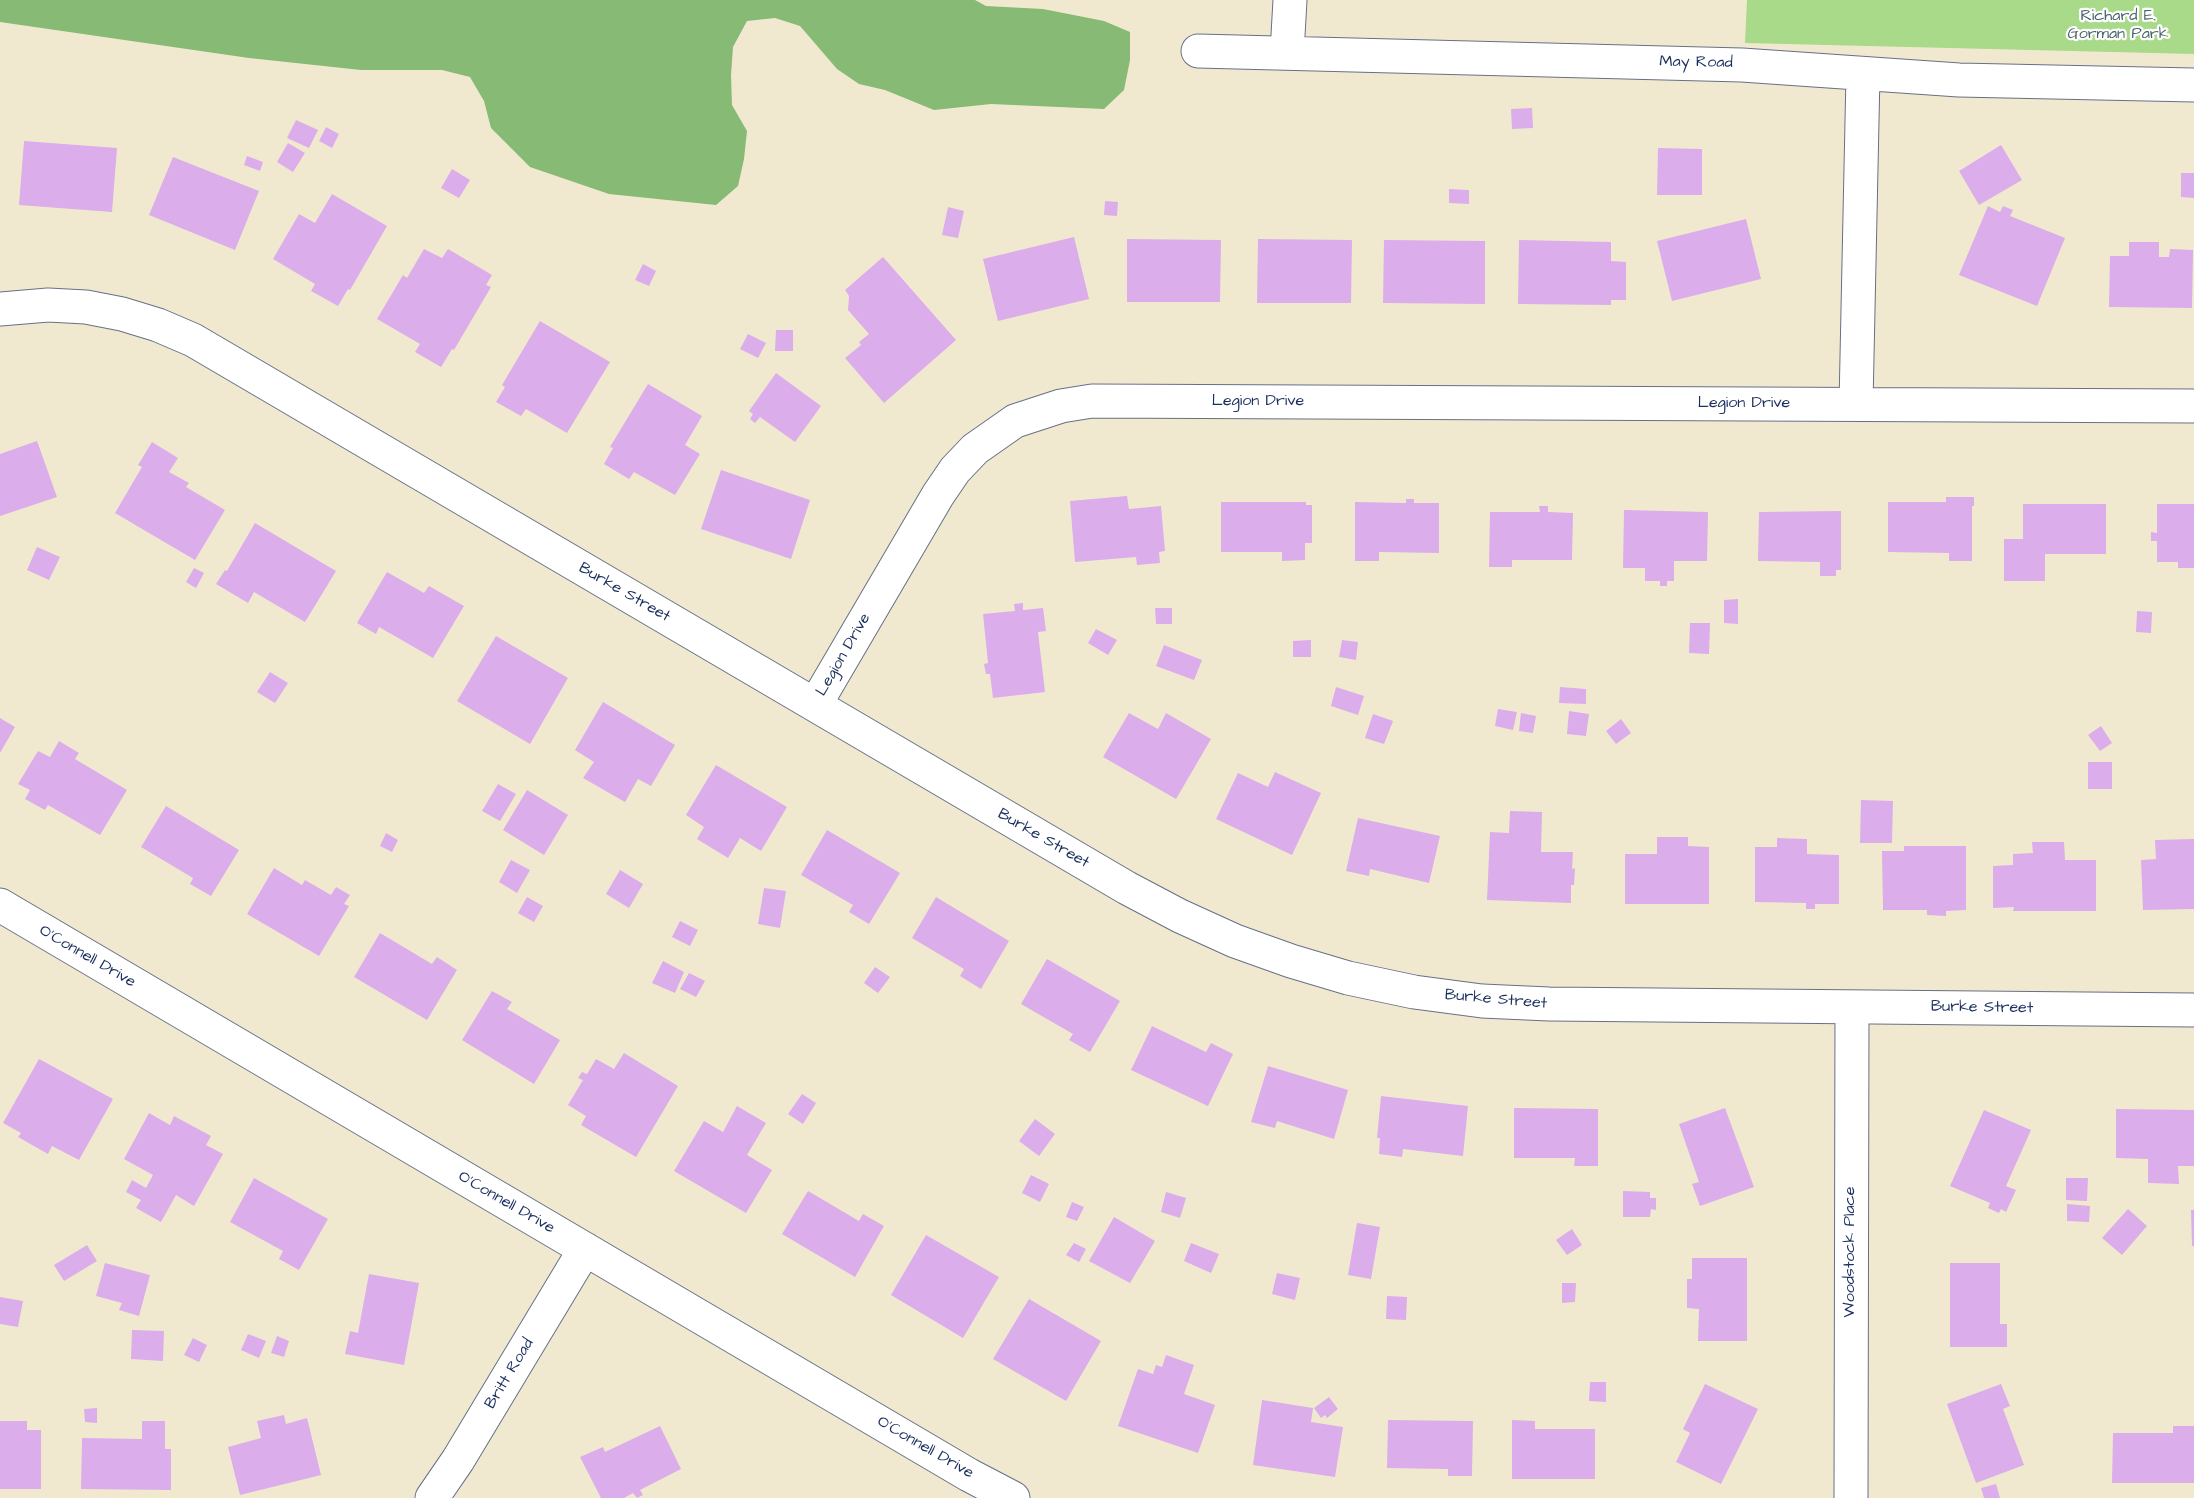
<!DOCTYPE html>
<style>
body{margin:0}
canvas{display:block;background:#f1e9cf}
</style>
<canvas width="2194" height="1498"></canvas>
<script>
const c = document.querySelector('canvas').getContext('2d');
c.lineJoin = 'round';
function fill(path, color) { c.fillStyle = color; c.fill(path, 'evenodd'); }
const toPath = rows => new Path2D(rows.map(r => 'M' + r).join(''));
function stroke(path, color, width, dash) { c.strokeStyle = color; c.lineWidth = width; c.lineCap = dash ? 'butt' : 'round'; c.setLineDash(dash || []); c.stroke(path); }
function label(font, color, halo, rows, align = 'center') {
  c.font = font + ' "Architects Daughter",sans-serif'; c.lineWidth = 4.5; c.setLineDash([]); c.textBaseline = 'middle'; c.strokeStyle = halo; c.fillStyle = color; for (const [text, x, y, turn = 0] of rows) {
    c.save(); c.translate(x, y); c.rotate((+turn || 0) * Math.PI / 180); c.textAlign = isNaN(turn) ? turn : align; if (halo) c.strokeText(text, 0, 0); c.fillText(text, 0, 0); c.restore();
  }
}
fill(toPath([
 [1747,0,2194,0,2194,54,1745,43]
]), '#a9da89');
fill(toPath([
 [0,0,975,0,986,6,1043,9,1104,21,1130,32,1130,60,1124,90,1104,109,991,104,934,110,885,90,859,84,837,69,800,26,775,18,747,21,733,47,731,75,732,105,747,131,744,159,738,186,716,205,609,194,530,167,491,128,484,101,470,77,442,70,361,70,249,58,0,22]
]), '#86ba75');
fill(toPath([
 [1532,108,1533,128,1512,129,1511,109],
 [296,120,318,130,309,148,287,138],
 [326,127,339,134,332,148,319,141],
 [24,141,117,148,112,212,19,205],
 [288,143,305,153,293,172,277,162],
 [2001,145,2022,180,1979,205,1959,171],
 [1658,148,1702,149,1702,195,1657,195],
 [247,156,263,162,260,171,244,165],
 [173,157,259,191,235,250,149,215],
 [452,169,470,180,459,198,441,188],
 [2181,173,2194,173,2194,198,2181,197],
 [1449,189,1469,190,1469,204,1449,203],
 [332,194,387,226,350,290,348,289,338,306,311,291,315,284,273,259,299,214,315,223],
 [1105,201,1118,202,1117,216,1104,215],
 [1988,206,2000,212,2003,206,2013,210,2010,216,2065,238,2037,306,1959,275],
 [948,207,964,211,958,238,942,235],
 [1746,219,1761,279,1672,301,1657,241],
 [1074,237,1089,299,998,321,983,259],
 [1127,239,1221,240,1220,302,1127,302],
 [1258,239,1352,240,1351,303,1257,303],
 [1384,240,1485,241,1485,304,1383,303],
 [1519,240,1611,242,1611,261,1626,262,1626,300,1611,300,1611,305,1518,304],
 [2129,242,2159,242,2159,257,2169,257,2170,249,2193,250,2192,308,2109,307,2110,256,2129,256],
 [424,249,442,258,448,249,492,275,486,285,491,287,454,350,452,349,441,367,415,352,420,344,377,319,403,275,407,278],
 [883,257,956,340,884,403,845,358,861,345,859,342,869,334,848,310,849,296,845,290],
 [643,264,656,271,649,286,635,280],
 [540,321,610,362,567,433,526,409,521,416,496,402,505,387,502,385],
 [776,330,793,330,793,351,775,351],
 [748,334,766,343,758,358,740,349],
 [776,373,821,406,795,442,760,417,755,423,750,419,753,414,749,411],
 [648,384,702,416,685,445,700,454,675,495,634,472,629,479,604,464,613,448,610,447],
 [37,441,57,497,0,516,0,454],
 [152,442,178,458,169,472,189,483,186,487,225,510,195,560,115,513,142,467,138,465],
 [721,470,810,500,791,559,701,529],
 [1127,496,1129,509,1161,506,1165,551,1159,552,1160,563,1137,565,1136,557,1075,562,1070,501],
 [1946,497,1974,497,1974,506,1972,506,1972,561,1949,561,1949,553,1888,552,1888,502,1946,502],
 [1406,499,1414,499,1414,503,1439,503,1439,553,1379,552,1379,561,1355,561,1355,502,1406,503],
 [1221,502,1306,502,1306,505,1312,505,1312,543,1305,543,1305,560,1282,561,1282,552,1221,552],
 [2023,504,2106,504,2106,554,2045,554,2045,581,2004,581,2004,539,2023,539],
 [2157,504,2194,504,2194,568,2178,568,2178,562,2157,562,2157,541,2151,541,2151,532,2157,533],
 [1539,506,1548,506,1548,512,1573,513,1572,560,1512,560,1512,567,1489,567,1490,512,1540,512],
 [1624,510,1708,512,1707,561,1674,561,1674,581,1667,581,1667,586,1660,586,1660,581,1645,581,1645,568,1623,568],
 [1841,511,1841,570,1836,570,1836,576,1820,576,1820,562,1758,561,1759,512],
 [255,523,336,571,305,622,254,592,248,603,216,584,225,570,227,571],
 [37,547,60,557,49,580,27,570],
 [194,568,204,573,196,588,186,582],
 [387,572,424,593,429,586,464,606,433,658,379,627,376,634,357,623],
 [1738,599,1738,624,1724,623,1724,600],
 [1023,603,1023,610,1043,608,1046,631,1038,632,1045,692,993,698,990,674,986,674,984,664,988,663,983,614,1015,611,1014,604],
 [1155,608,1172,608,1172,624,1156,624],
 [2137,611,2152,612,2151,633,2136,632],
 [1690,623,1710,623,1709,654,1689,653],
 [1096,629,1117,640,1108,655,1088,643],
 [496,636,568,678,530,744,457,701],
 [1311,640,1311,657,1293,657,1293,641],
 [1342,640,1358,642,1356,660,1339,657],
 [1164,645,1202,660,1194,680,1156,666],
 [270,672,288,683,275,703,257,692],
 [1336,687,1364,696,1358,715,1331,706],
 [1560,687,1586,689,1586,704,1559,703],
 [603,702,675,745,651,786,638,779,625,802,583,778,594,762,575,750],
 [1498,709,1517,712,1513,730,1495,726],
 [1569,711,1589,714,1586,736,1567,734],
 [1129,713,1158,729,1166,713,1211,739,1176,799,1103,757],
 [1521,713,1536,716,1533,733,1519,731],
 [1373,714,1393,721,1384,744,1365,738],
 [0,718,15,727,0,753],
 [1621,719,1631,733,1616,744,1606,731],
 [2101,726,2112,743,2100,751,2088,735],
 [59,741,79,753,75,759,127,790,100,835,48,805,45,810,25,799,30,790,18,784,38,751,50,757],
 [2088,762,2112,762,2112,789,2088,789],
 [716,765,787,807,761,851,740,838,728,858,697,839,704,827,686,815],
 [1275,772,1321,793,1292,855,1216,819,1238,773,1268,787],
 [498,784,516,794,500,821,482,811],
 [527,790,568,815,544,855,503,830],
 [1861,800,1893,801,1892,843,1860,843],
 [166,806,239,850,211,896,190,884,193,878,141,847],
 [1510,811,1542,812,1541,852,1573,852,1572,869,1575,868,1574,885,1571,885,1571,903,1487,900,1490,832,1509,833],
 [1358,818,1440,836,1429,883,1370,869,1369,876,1346,871],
 [827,830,900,873,869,924,849,912,853,905,801,875],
 [386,833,398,840,392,852,380,846],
 [1657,837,1688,837,1688,846,1709,847,1709,904,1625,904,1625,854,1657,854],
 [1777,838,1807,839,1807,854,1839,855,1839,904,1815,904,1815,909,1806,909,1806,903,1755,902,1755,847,1777,847],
 [2194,839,2194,909,2143,910,2141,860,2156,859,2155,840],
 [2032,842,2064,842,2065,860,2096,860,2096,911,2013,911,2014,907,1993,908,1993,866,2013,865,2013,854,2033,853],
 [1904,846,1966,846,1966,910,1946,911,1946,916,1927,915,1927,910,1883,910,1882,851,1904,851],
 [511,860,530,870,517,893,499,882],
 [274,868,302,885,305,880,331,895,336,887,350,895,344,904,349,906,319,956,247,914],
 [620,870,643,884,629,908,606,894],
 [764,888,786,891,780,928,758,924],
 [527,897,543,906,534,922,518,913],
 [936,897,1009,941,981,989,960,976,964,969,912,938],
 [680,921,698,930,690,946,672,937],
 [380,933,432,964,437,957,457,970,427,1020,354,977],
 [1047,959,1120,1001,1090,1052,1069,1040,1073,1034,1021,1004],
 [663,961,684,972,675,993,652,983],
 [875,967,890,977,878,993,864,983],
 [689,973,705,981,696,997,680,989],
 [492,991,512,1002,507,1009,560,1040,534,1084,462,1040],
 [1152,1026,1206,1052,1211,1043,1233,1054,1208,1106,1131,1070],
 [624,1053,678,1086,636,1157,581,1125,586,1116,568,1105,583,1080,578,1078,582,1072,587,1074,596,1059,614,1069],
 [39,1059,113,1099,79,1160,52,1146,48,1154,18,1137,21,1133,3,1123],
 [1268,1066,1348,1090,1334,1139,1277,1121,1275,1128,1251,1122],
 [802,1094,816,1103,803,1124,788,1114],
 [1381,1096,1468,1106,1463,1156,1403,1149,1402,1157,1379,1154,1380,1138,1377,1138],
 [737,1106,766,1123,747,1155,772,1170,746,1213,674,1171,704,1121,723,1132],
 [1514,1108,1598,1109,1598,1166,1574,1166,1575,1158,1514,1158],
 [1725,1108,1754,1187,1700,1206,1692,1184,1699,1182,1679,1124],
 [2116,1109,2194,1110,2194,1166,2178,1166,2179,1184,2148,1183,2148,1159,2116,1158],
 [1984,1110,2031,1130,2006,1186,2016,1190,2006,1212,2001,1209,1999,1213,1988,1208,1990,1203,1950,1186],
 [149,1113,170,1125,174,1116,211,1136,206,1145,223,1154,194,1206,176,1195,161,1222,136,1208,141,1200,126,1192,132,1180,146,1188,153,1175,124,1159],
 [1035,1119,1055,1134,1039,1156,1019,1141],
 [1031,1175,1049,1184,1040,1202,1022,1193],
 [254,1178,328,1219,299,1270,279,1259,283,1251,230,1222],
 [2066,1178,2088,1178,2087,1201,2066,1200],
 [808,1191,859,1221,863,1214,884,1226,855,1277,782,1234],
 [1623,1191,1650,1192,1650,1198,1656,1198,1656,1210,1651,1209,1650,1217,1623,1217],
 [1166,1192,1186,1198,1180,1218,1161,1212],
 [1072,1202,1084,1207,1077,1221,1066,1217],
 [2067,1204,2090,1206,2089,1222,2067,1221],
 [2128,1209,2147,1226,2122,1255,2102,1238],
 [2191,1210,2194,1210,2194,1246,2192,1246],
 [1114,1217,1155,1241,1130,1283,1089,1261],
 [1357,1223,1380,1227,1371,1279,1348,1275],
 [1572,1229,1582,1245,1567,1255,1556,1240],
 [926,1235,999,1277,963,1338,891,1295],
 [1074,1243,1086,1249,1079,1262,1066,1255],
 [1191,1243,1219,1254,1211,1273,1184,1261],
 [87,1245,97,1261,64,1281,54,1265],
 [1692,1258,1747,1258,1747,1341,1698,1341,1699,1309,1687,1308,1687,1279,1692,1279],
 [105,1263,150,1275,139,1316,119,1310,122,1303,96,1296],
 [1950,1263,2000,1263,2000,1324,2007,1324,2007,1347,1950,1347],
 [1277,1273,1300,1278,1295,1300,1272,1294],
 [369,1274,419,1283,404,1365,345,1354,350,1331,358,1333],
 [1562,1283,1576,1283,1575,1302,1562,1303],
 [1387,1296,1407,1297,1406,1320,1386,1319],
 [0,1297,23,1301,18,1327,0,1324],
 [1029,1299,1101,1341,1066,1401,993,1359],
 [132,1330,164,1331,163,1361,131,1359],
 [248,1334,266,1341,259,1358,241,1350],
 [277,1336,289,1341,284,1357,271,1353],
 [193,1338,207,1345,199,1362,184,1355],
 [1166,1355,1194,1365,1184,1394,1215,1405,1198,1453,1118,1426,1138,1369,1153,1374,1156,1365,1162,1367],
 [1590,1382,1606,1382,1606,1402,1589,1401],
 [1705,1384,1758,1409,1721,1484,1676,1462,1690,1433,1683,1429],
 [2001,1384,2010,1406,2003,1409,2024,1465,1976,1483,1947,1404],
 [1329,1397,1338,1409,1327,1418,1325,1415,1321,1418,1314,1408],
 [1262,1400,1313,1408,1311,1422,1343,1427,1335,1477,1253,1465],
 [97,1408,97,1423,85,1422,84,1409],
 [284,1415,286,1424,307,1418,321,1475,240,1495,228,1447,261,1438,257,1421],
 [1388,1420,1473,1421,1472,1476,1448,1476,1448,1469,1387,1468],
 [1512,1420,1535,1421,1535,1429,1595,1429,1595,1479,1512,1479],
 [0,1421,27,1421,27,1430,41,1430,41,1489,0,1489],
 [142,1421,165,1421,165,1449,171,1449,171,1490,81,1489,82,1438,142,1439],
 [660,1426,681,1469,640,1490,643,1495,637,1498,633,1493,624,1498,601,1498,580,1457,603,1447,605,1452],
 [2173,1426,2194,1426,2194,1483,2112,1483,2113,1433,2173,1433],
 [1996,1484,2000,1498,1984,1498,1981,1488]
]), '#dbadeb');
const minor = toPath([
 [1198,51,1742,65,1959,80,2194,85],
 [1287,53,1290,0],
 [0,309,48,305,86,307,122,314,158,325,193,340,1127,888,1180,916,1235,941,1291,961,1348,978,1414,992,1482,1001,1549,1004,2194,1010],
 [1856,404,1863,74],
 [815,705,938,495,955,470,975,449,1015,421,1061,406,1092,401,2194,406],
 [0,905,969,1475,1013,1498],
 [432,1498,458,1460,585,1249],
 [1851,1498,1852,1007]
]);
stroke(minor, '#667086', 35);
stroke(minor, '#fff', 33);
label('16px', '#46626b', '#fff', [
 ["Richard E.",2118,17],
 ["Gorman Park",2118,35]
]);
label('16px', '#1b2f5e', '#fff', [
 ["May Road",1696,63,1],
 ["Legion Drive",1258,402],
 ["Legion Drive",1744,404],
 ["Burke Street",624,593,30],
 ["Legion Drive",844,655,-60],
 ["Burke Street",1043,839,30],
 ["O'Connell Drive",87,957,30],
 ["Burke Street",1496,1000,5],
 ["Burke Street",1982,1008,1],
 ["O'Connell Drive",506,1203,30],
 ["Woodstock Place",1851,1252,-90],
 ["Britt Road",510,1374,-59],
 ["O'Connell Drive",925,1448,30]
]);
</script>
